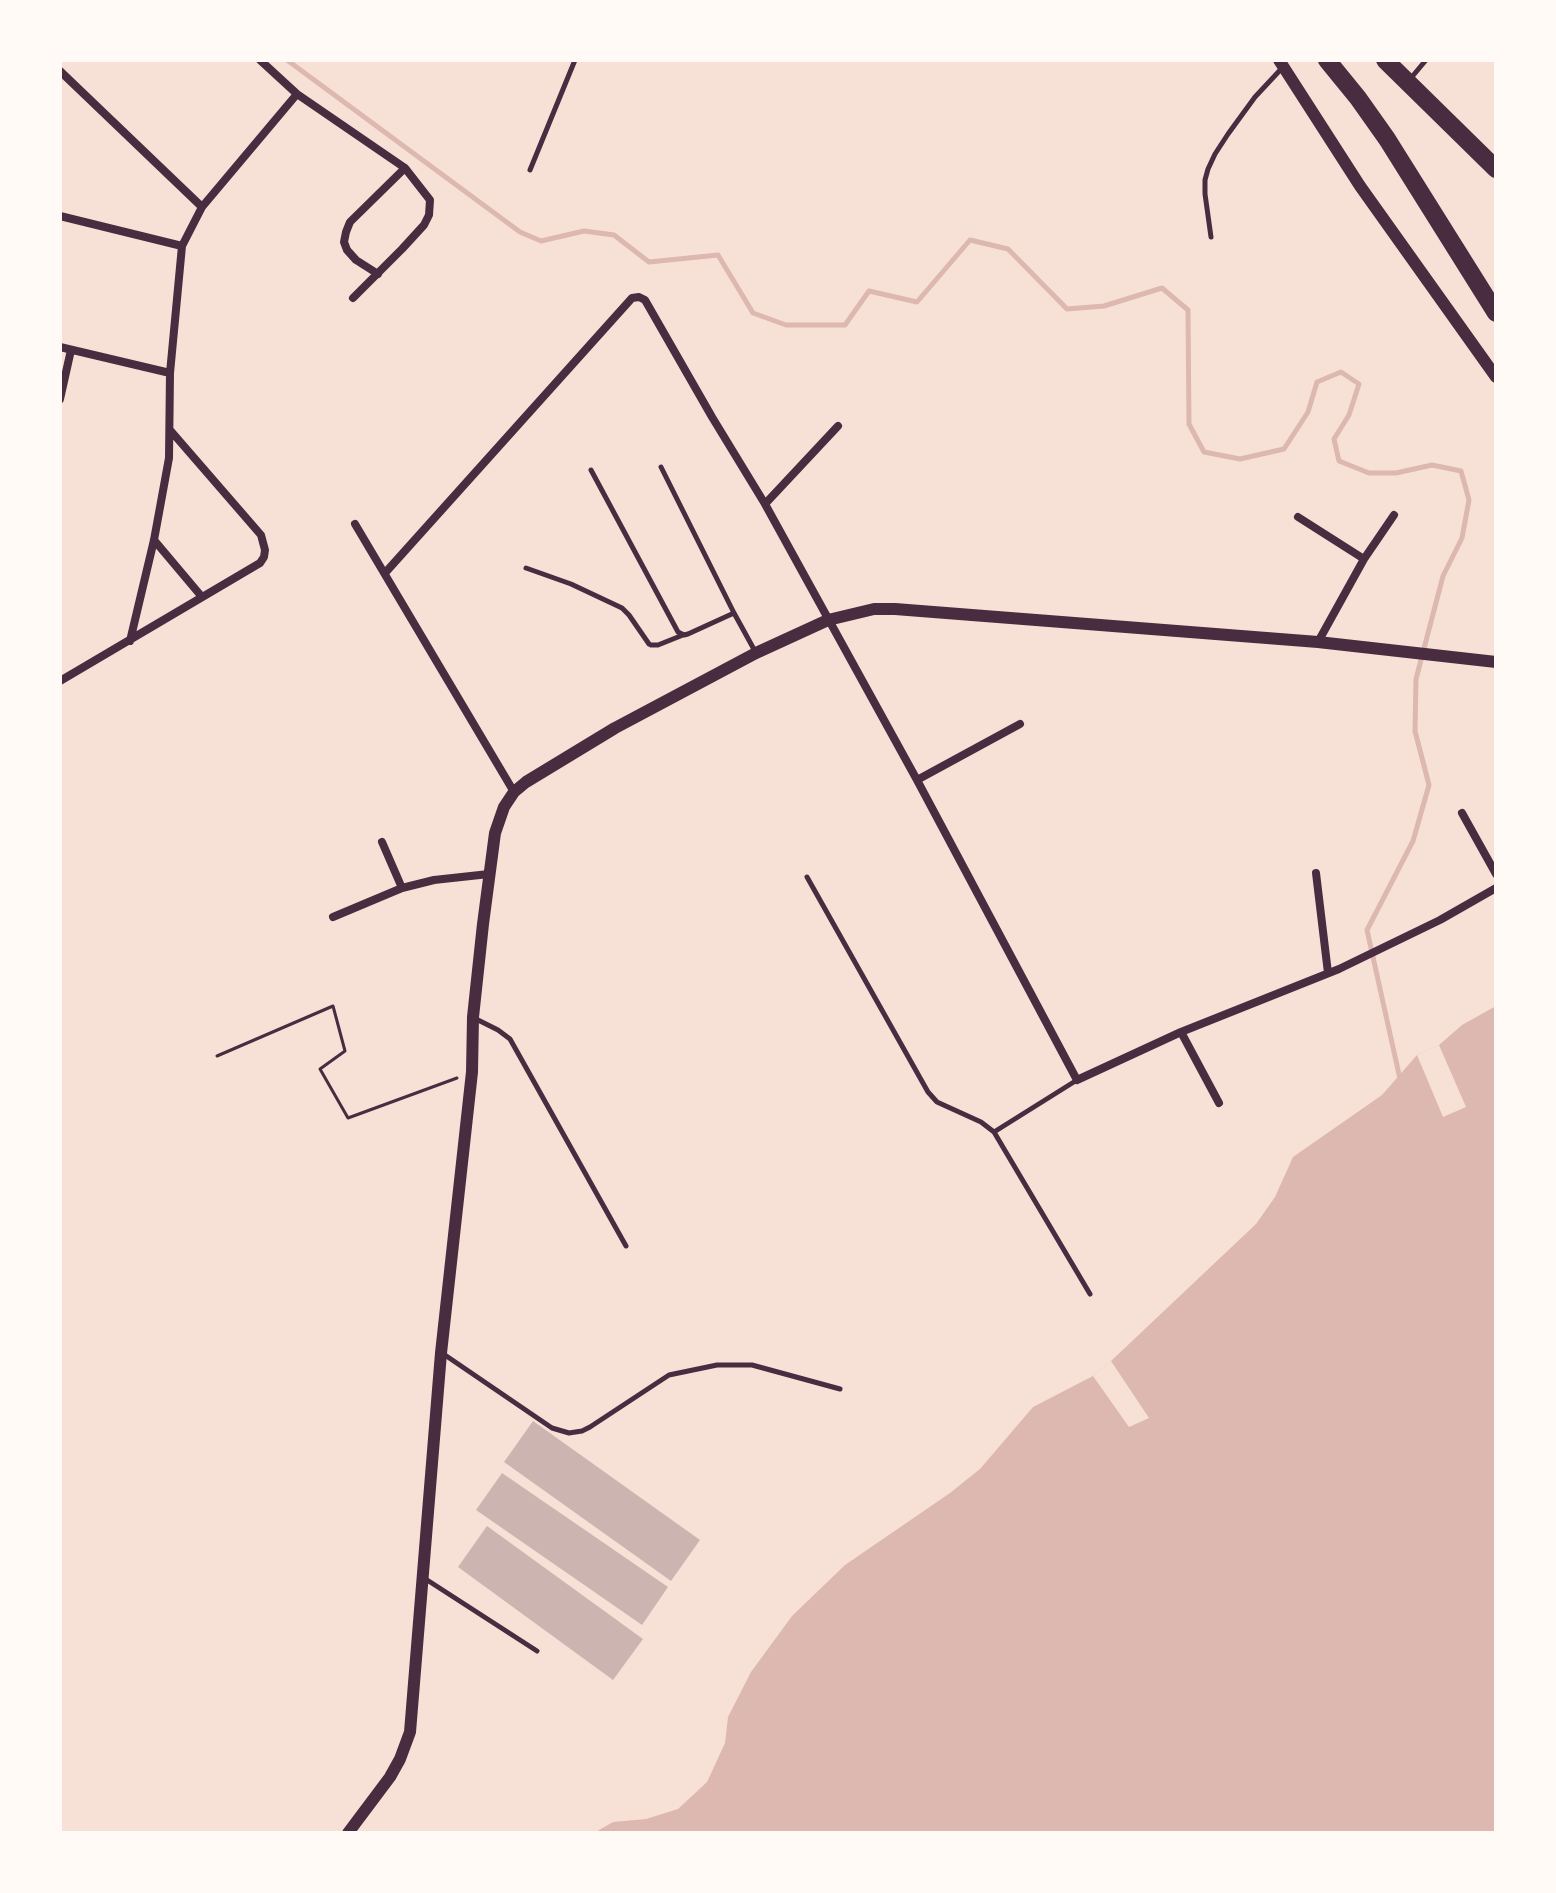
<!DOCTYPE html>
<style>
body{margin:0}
#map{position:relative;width:1556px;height:1893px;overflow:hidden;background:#f7e1d7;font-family:Raleway,sans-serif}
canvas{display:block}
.frame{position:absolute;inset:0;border:62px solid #fffaf5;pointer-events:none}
</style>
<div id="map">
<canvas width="1556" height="1893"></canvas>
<div class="frame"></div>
</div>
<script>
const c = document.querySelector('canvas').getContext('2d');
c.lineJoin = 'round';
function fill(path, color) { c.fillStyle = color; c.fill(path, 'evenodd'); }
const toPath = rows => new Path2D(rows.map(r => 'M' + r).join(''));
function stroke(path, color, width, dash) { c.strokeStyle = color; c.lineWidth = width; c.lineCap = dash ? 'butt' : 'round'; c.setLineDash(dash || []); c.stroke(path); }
fill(toPath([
 [1496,1006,1496,1833,594,1833,613,1822,646,1819,678,1809,707,1782,725,1743,728,1717,751,1672,792,1616,845,1565,950,1493,980,1469,1033,1407,1093,1376,1111,1361,1256,1224,1275,1197,1293,1157,1382,1095,1417,1055,1439,1045,1462,1025]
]), '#dcb8b0');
fill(toPath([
 [1439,1045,1466,1107,1443,1117,1417,1055],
 [1111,1361,1149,1418,1129,1427,1093,1376]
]), '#f7e1d7');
stroke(toPath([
 [287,60,520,232,541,241,584,231,614,235,649,262,718,255,753,313,786,325,845,325,869,291,917,302,970,240,1008,249,1067,309,1104,306,1162,288,1188,310,1189,424,1204,452,1240,459,1284,449,1308,412,1317,382,1341,372,1359,384,1349,415,1334,439,1339,461,1369,473,1396,473,1432,465,1461,471,1469,500,1462,538,1443,576,1416,679,1415,731,1429,785,1413,841,1367,930,1400,1079]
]), '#dcb8b0', 5);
fill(toPath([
 [533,1421,700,1540,671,1581,504,1462],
 [502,1473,668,1587,642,1625,476,1510],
 [487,1526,643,1639,613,1680,458,1567]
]), '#ccb4b1');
stroke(toPath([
 [217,1056,333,1006,345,1051,320,1069,348,1118,457,1078]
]), '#4a2c40', 3);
stroke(toPath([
 [1411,78,1426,60],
 [530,170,575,60],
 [1211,237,1205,194,1205,180,1208,169,1215,154,1228,134,1255,97,1283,67],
 [661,467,734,613,756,653],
 [591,470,678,632,684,635,688,634,734,613],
 [526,568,571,584,622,608,629,615,649,644,651,645,658,645,683,635],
 [807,877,928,1092,937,1102,981,1122,994,1132],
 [474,1018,498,1030,510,1039,626,1246],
 [1077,1080,994,1132,1090,1294],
 [442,1353,552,1428,569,1433,582,1431,590,1427,669,1375,717,1365,752,1365,840,1389],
 [424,1578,537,1651]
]), '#4a2c40', 5);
stroke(toPath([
 [260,60,297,94,405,168,430,200,429,215,424,225,402,249,353,298],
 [60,71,202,207,182,246,170,373,169,458,154,540,130,641],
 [202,207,297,94],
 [60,216,182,246],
 [378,274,356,260,347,250,344,242,346,232,350,222,405,168],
 [60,347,170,373],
 [60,399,71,350],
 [765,504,838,426],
 [1298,517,1364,559],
 [355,524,514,792],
 [154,540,202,597],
 [385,573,632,298,639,297,645,300,712,417,765,504,917,780,1077,1080,1181,1032,1339,969,1440,920,1496,888],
 [1318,642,1364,559,1394,515],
 [60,681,260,563,264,557,265,550,261,535,170,430],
 [917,780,1020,724],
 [1462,813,1496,874],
 [382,842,402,888],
 [1316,873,1328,973],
 [333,917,402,888,434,880,489,874],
 [1181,1032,1219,1103]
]), '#4a2c40', 8);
stroke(toPath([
 [1279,60,1360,186,1496,377],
 [348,1833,390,1777,400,1759,410,1732,441,1353,472,1072,473,1017,483,924,495,833,504,807,514,792,526,782,615,728,756,653,828,620,874,609,895,609,1318,642,1496,662]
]), '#4a2c40', 12);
stroke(toPath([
 [1327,60,1358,98,1387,139,1496,313],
 [1385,60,1496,169]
]), '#4a2c40', 18);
</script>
